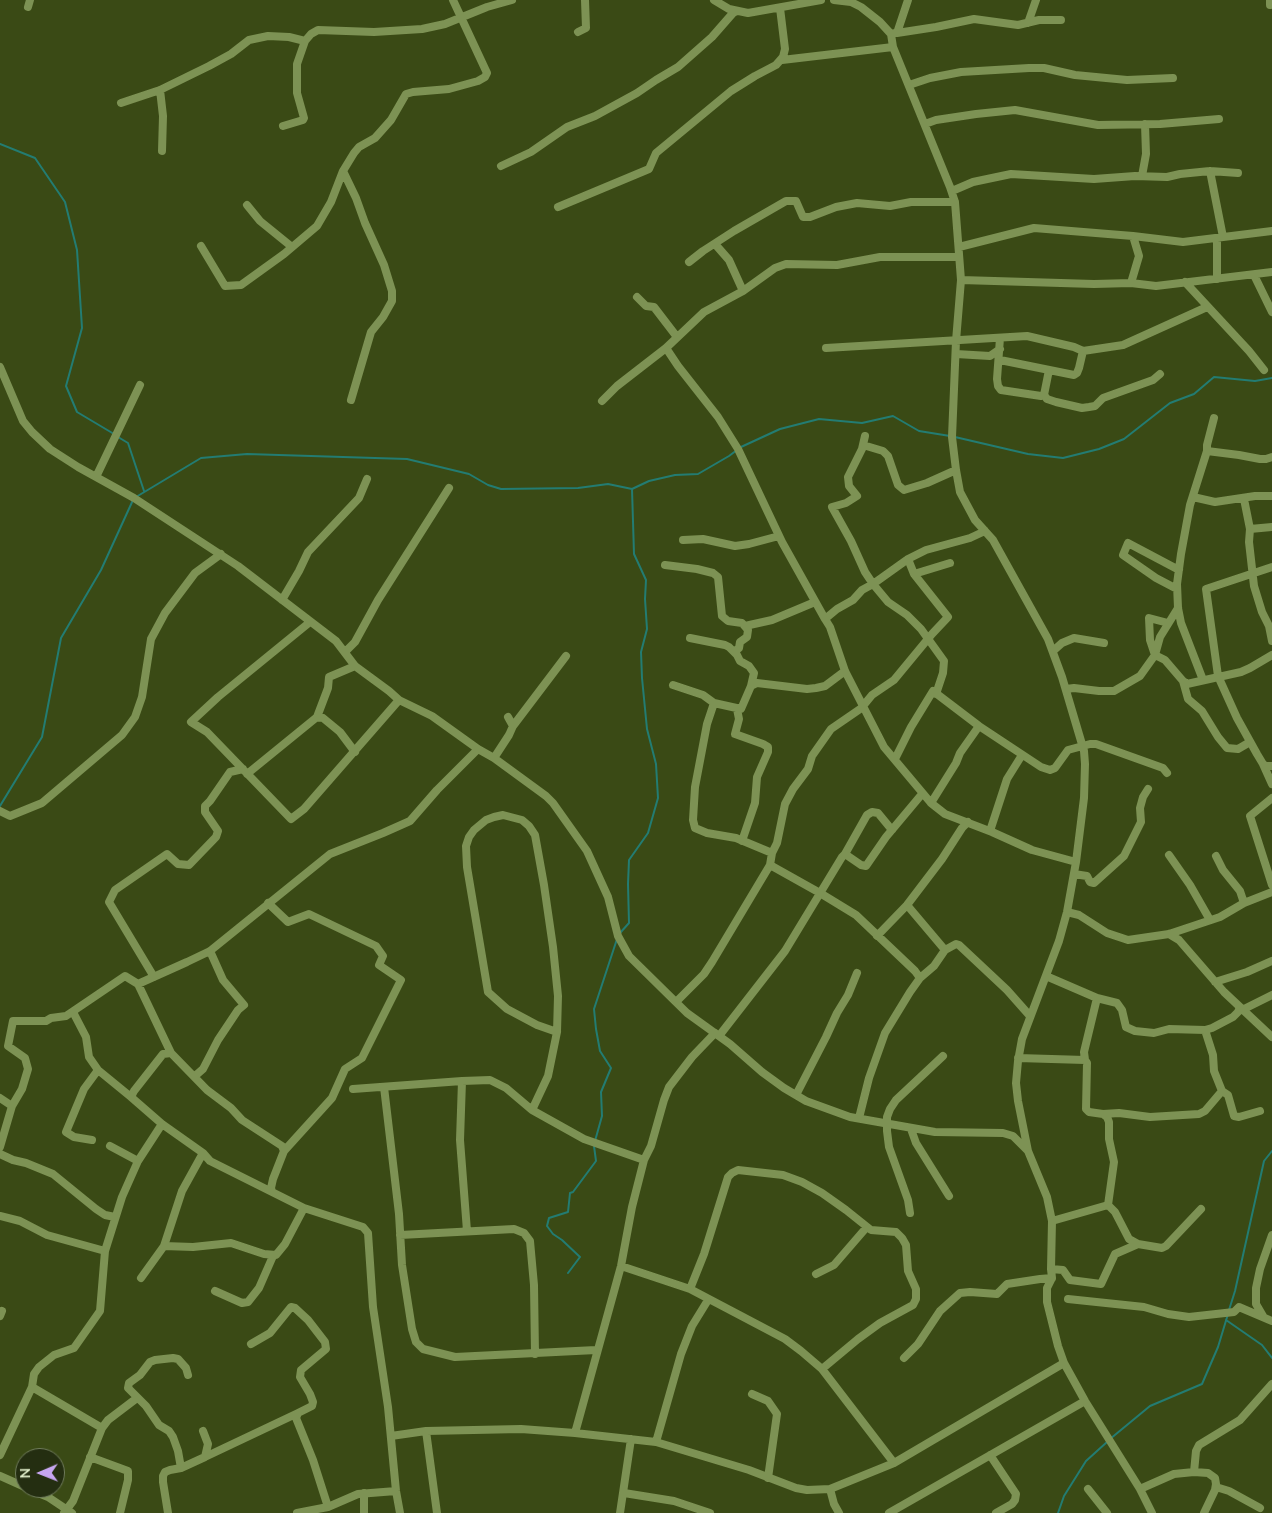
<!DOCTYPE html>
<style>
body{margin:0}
#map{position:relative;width:1272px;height:1513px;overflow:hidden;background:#3a4a15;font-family:"Nunito Sans",sans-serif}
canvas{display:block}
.north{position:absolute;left:15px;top:1448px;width:50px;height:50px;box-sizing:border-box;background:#242e11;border:1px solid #6f7b5b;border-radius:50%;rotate:269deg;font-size:14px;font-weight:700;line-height:20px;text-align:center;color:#e0eeca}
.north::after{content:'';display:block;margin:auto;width:18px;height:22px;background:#c6a6f0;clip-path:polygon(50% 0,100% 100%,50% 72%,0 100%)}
</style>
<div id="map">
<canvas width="1272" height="1513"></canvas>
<div class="north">N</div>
</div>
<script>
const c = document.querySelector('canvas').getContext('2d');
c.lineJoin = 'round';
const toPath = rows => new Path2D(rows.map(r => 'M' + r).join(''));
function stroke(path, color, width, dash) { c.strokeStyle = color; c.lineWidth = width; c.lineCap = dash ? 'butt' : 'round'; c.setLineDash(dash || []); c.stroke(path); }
stroke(toPath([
 [0,144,35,158,65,202,77,250,82,328,66,386,77,412,114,434],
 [118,437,128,443,144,491],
 [955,437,1028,454,1063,458,1099,449,1124,439,1170,403,1194,394,1214,377,1255,381,1272,378],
 [741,447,780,429,819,419,862,423,893,416,919,431,950,436],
 [136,497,201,458,247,454,407,459,469,474,488,485,501,489,578,488,608,484,632,489,649,481,675,475,698,474,729,456,737,450],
 [0,806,42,737,61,638,101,570,133,500],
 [620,933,629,923,628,884,629,860,648,833,658,798,656,764,647,729,642,678,641,652,647,629,645,599,646,580,634,554,632,489],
 [595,1141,602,1116,601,1092,611,1068,600,1051,596,1029,594,1009,617,939],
 [568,1273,580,1257,562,1240,553,1234,547,1226,549,1218,568,1212,570,1193,573,1192,596,1161,594,1146],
 [1229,1310,1235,1291,1264,1161,1272,1151],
 [1226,1320,1262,1345,1272,1358],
 [1110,1439,1150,1406,1202,1384,1218,1347,1228,1314],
 [1058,1513,1064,1496,1086,1461,1107,1442]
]), '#237c72', 2);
stroke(toPath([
 [714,0,729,9,748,13,821,0],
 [834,0,851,2,861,7,880,22,891,34,893,47,950,187,955,202,961,280,956,341,952,437,956,470,960,492,975,520,993,540,1048,639,1062,677,1084,751,1085,764,1084,798,1076,862,1067,912,1059,941,1022,1039,1018,1061,1016,1083,1018,1101,1028,1151,1047,1197,1052,1221,1051,1269,1052,1278,1047,1288,1047,1302,1058,1346,1064,1363,1085,1401,1140,1489,1152,1513],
 [1270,5,1270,0],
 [28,7,30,0],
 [1028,23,1036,0],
 [578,32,586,28,585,0],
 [895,33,897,33,908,0],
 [897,33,936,27,974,19,1018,25,1039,20,1061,20],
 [782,60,893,47],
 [909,85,930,78,961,72,1029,68,1044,68,1075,75,1127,80,1173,78],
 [160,90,163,116,162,151],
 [121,103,160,90,209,66,231,54,249,40,268,36,289,37,305,41],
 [925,124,936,120,976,114,1015,110,1098,125,1160,124,1219,119],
 [283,126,303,120,304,118,297,93,297,64,305,41,311,34,318,30,374,32,422,29,445,24,487,7,512,0],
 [501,166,531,152,567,127,595,116,637,93,656,80,678,67,712,37,733,13,737,11],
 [343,171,354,153,359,147,375,138,391,120,406,94,413,92,449,89,478,81,485,77,487,73,453,0],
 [1210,171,1223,237],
 [1142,176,1146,154,1145,124],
 [952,191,973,182,1011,174,1094,179,1135,176,1167,177,1180,174,1210,171,1238,173],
 [247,205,260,221,292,247],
 [558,207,649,169,656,153,731,91,755,76,776,65,783,57,785,49,780,8],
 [1133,236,1183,242,1272,231],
 [1217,238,1217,279],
 [715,244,729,260,743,291],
 [201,246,225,286,241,285,284,254,317,226,331,202,343,171,356,198,365,223,384,265,392,291,392,301,383,317,371,332,351,400],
 [959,247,1034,228,1133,236,1139,256,1131,283],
 [689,262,703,251,734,231,786,201,796,201,803,217,810,217,836,207,857,203,890,206,911,202,955,202],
 [1254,275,1272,312],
 [961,280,1094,284,1131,283,1156,286,1272,272],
 [1185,282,1249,351,1264,370],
 [637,297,646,306,654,307,677,337],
 [1000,338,997,379,998,386,1001,390,1041,396,1044,395,1049,370],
 [826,348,1027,336,1074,347,1083,351,1123,345,1207,307],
 [956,354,990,356,1000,349],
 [1000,360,1074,375,1077,373,1079,368,1083,351],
 [0,367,23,421,32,432,50,449,78,467,134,498,238,566,336,641,355,666,389,691,399,700,432,716,478,749,494,758,546,796,553,803,587,851,608,897,618,936,629,956,687,1013,730,1044,762,1072,784,1088,806,1101,850,1117,935,1132,1003,1133,1013,1136,1027,1150],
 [1044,395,1047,399,1056,402,1082,408,1089,407,1095,406,1103,398,1153,380,1160,374],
 [602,401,617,386,666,348],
 [865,436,862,449,848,477,849,486,857,496,846,503,832,507,851,541,865,572,873,584,888,602,907,615,921,629,944,661,943,673,936,694],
 [863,445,883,451,888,456,898,485,904,490,927,483,956,470],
 [1207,451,1239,455,1260,459,1266,459,1272,457],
 [96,477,140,385],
 [1193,497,1215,502,1255,496,1272,496],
 [1244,499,1250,529,1249,542,1254,586,1262,612,1269,626,1272,641],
 [1250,529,1272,527],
 [985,531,970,538,926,550,908,559,873,584,862,590,853,600,837,609,825,619,830,627,845,671,884,747,931,803,945,814,992,832,1032,850,1076,862],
 [683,540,703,539,735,546,749,544,779,536],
 [665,565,697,569,713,573,718,577,722,616,728,621,742,623,748,630,747,637,740,642,739,648,735,651,740,661,749,666,754,673,751,686],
 [1272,567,1206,589,1218,676,1237,718,1257,754,1263,764,1266,766,1272,766],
 [914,574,950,563],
 [1177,589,1156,578,1123,555,1128,543,1179,570],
 [282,600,299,571,308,552,359,498,367,479],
 [825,619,782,542,738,449,718,417,678,366,666,348,704,312,743,291,775,268,786,264,837,265,880,257,959,257],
 [310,622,218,697,191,722,207,732,291,819,304,809,399,700],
 [1168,623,1149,618,1150,640,1155,655,1160,637,1178,608],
 [745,626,772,620,815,602],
 [690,638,725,645,729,647,737,655],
 [1053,651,1062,643,1074,638,1104,643],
 [345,652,355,642,378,600,449,488],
 [1203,680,1181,623,1178,608,1177,584,1181,554,1190,505,1207,451,1207,445,1214,418],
 [1183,681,1188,699,1202,711,1218,737,1227,748,1238,749,1250,742],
 [673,685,703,695,714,703,741,709,751,686,757,683,807,689,816,688,825,686,845,671],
 [1066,689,1074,688,1099,691,1114,691,1140,676,1155,655,1165,660,1183,681,1187,684,1241,672,1250,668,1272,655],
 [714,703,707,724,695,787,693,820,695,828,707,833,736,838,772,853],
 [863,706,872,695,894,680,932,634,948,617,914,574,908,559],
 [737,709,739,719,735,734,763,744,768,747,768,752,757,777,755,803,742,841],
 [317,717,323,718,340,732,355,752],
 [513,726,566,656],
 [494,758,509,735,513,726,508,717],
 [895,759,911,727,933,691,979,726,1041,767,1050,770,1055,768,1068,750,1090,744,1096,744,1163,768,1167,773],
 [1263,764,1272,784],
 [247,774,317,717,328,688,329,677,355,666],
 [1272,798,1250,816,1272,885],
 [931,803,956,763,960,753,979,726],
 [0,811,10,816,42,803,122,735,135,717,142,697,151,639,165,613,195,573,221,554],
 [990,831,1007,779,1022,755],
 [845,854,867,815,872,812,878,813,892,830],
 [1169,855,1190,885,1210,920],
 [1216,856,1223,870,1240,891,1244,903],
 [770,865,820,893,856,915,915,971,920,978],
 [1074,874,1087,876,1090,882,1094,883,1124,856,1141,822,1140,808,1143,797,1148,789],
 [268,903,288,922,309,914,376,946,383,956,379,965,401,980,362,1058,345,1069,332,1098,284,1151],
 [1067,912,1079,915,1107,933,1128,940,1169,934,1220,917,1244,903,1272,892],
 [1169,934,1179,940,1224,992,1272,1037],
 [877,936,907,905,942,859,962,828,968,822],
 [945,950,956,944,959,945,1007,990,1030,1016],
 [1046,976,1097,998,1117,1003,1122,1010,1126,1027,1135,1031,1154,1033,1169,1029,1205,1030,1212,1028,1233,1017,1238,1012,1240,1007],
 [154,977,109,902,115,890,167,854,178,864,189,865,216,837,218,831,205,812,205,806,210,801,230,772,243,769],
 [1215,982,1247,972,1272,961],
 [138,984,187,962,210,951,330,854,383,833,410,821,437,790,478,749],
 [1097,998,1084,1052,1085,1060,1087,1063,1086,1109,1089,1112,1103,1114,1107,1117,1109,1122,1109,1139,1114,1162,1108,1205],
 [676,1002,704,974,712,962,770,865,772,853,777,843,785,804,793,789,808,769,812,756,831,729,863,707],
 [1244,1009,1272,995],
 [73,1012,86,1037,89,1057,98,1070,131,1097],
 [1205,1030,1213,1055,1214,1071,1222,1091,1228,1095,1234,1116,1239,1117,1260,1111],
 [719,1036,785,951,842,857,845,854,861,865,866,866,886,837,922,794],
 [1018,1058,1085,1060],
 [195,1076,203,1069,218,1040,238,1010,244,1005,223,980,210,951],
 [462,1081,460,1140,467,1231],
 [384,1087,399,1214,402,1265,412,1329,416,1342,423,1349,455,1357,596,1350],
 [353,1089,462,1081,490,1080,506,1088,532,1110,584,1139,644,1160],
 [796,1095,826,1037,837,1013,848,995,857,973],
 [0,1098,12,1106,0,1147],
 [12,1106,22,1089,28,1069,25,1058,8,1046,13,1021,46,1021,51,1018,66,1016,125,976,138,984,171,1053],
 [532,1110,548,1076,557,1032,558,996,553,947,544,885,535,835,529,826,522,820,503,815,494,817,486,820,474,830,469,837,466,846,467,867,488,992,507,1009,537,1025,557,1032],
 [1103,1114,1119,1113,1150,1117,1199,1114,1205,1111,1222,1091],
 [859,1118,869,1078,885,1033,910,992,920,978,934,966,945,950,907,905],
 [911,1129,916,1143,949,1196],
 [92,1140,74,1137,66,1132,84,1089,98,1070],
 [110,1146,138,1161],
 [0,1154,13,1160,26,1163,53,1174,96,1209,105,1215,115,1217],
 [272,1192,210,1161,203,1153,162,1124,131,1097,134,1091,163,1054,171,1053,207,1090,231,1108,242,1120,282,1146,284,1151,273,1179,271,1188,272,1192,304,1208,363,1227,368,1233,373,1307,388,1407,396,1491,400,1513],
 [910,1213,908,1200,889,1147,887,1131,887,1117,890,1109,896,1100,943,1056],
 [0,1216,20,1221,47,1235,105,1251],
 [1052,1221,1108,1205,1115,1212,1129,1239,1138,1244,1162,1248,1166,1246,1201,1209],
 [400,1235,514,1229,524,1233,530,1241,534,1285,535,1354],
 [164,1246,193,1247,231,1243,264,1254,276,1255,285,1244,304,1208],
 [621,1266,690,1289,785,1339,801,1351,822,1369,894,1463],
 [1051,1269,1063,1270,1070,1280,1101,1284,1115,1254,1138,1244],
 [816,1274,834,1265,866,1228],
 [141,1278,164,1246,182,1191,203,1153],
 [690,1289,704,1254,728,1177,732,1173,738,1170,783,1175,802,1182,822,1193,846,1210,871,1230,896,1232,902,1238,906,1245,908,1271,916,1289,916,1299,913,1305,880,1323,858,1339,822,1369],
 [215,1291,242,1303,248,1302,259,1288,273,1256],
 [1068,1299,1144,1307,1168,1314,1189,1317,1234,1312,1239,1307,1272,1321],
 [0,1316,2,1311],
 [1263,1316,1256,1304,1256,1288,1260,1269,1272,1235],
 [251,1344,270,1333,291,1307,295,1308,308,1320,325,1342,326,1349,301,1370,300,1377,310,1394,313,1402,312,1406,298,1413,296,1418,313,1460,328,1507],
 [904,1358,918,1344,940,1311,960,1293,970,1292,997,1294,1007,1284,1040,1279,1052,1278],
 [32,1387,102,1428],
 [752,1394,768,1401,777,1414,768,1478],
 [426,1431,437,1513],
 [575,1433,621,1266,632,1207,644,1160,651,1146,664,1100,669,1087,692,1057,715,1033],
 [391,1436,426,1431,521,1429,575,1433,656,1442,749,1470,796,1488,807,1490,830,1489,894,1463,1064,1363],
 [656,1442,681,1354,692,1326,708,1300],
 [0,1455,32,1387,34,1374,39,1367,54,1355,74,1348,100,1311,105,1251,122,1197,138,1161,162,1124],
 [990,1455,1016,1494,1015,1500,1012,1504,996,1513],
 [90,1457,128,1471,128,1480,120,1513],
 [205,1457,298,1413],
 [181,1468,178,1451,173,1437,169,1431,159,1425,146,1406,128,1388,129,1383,140,1375,150,1362,155,1360,173,1358,178,1359,186,1368,188,1375],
 [1194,1472,1196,1451,1199,1445,1240,1420,1272,1384],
 [0,1476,25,1487],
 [1216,1487,1229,1491,1260,1508],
 [26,1488,48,1497,72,1513],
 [830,1489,834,1504,839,1513],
 [1088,1489,1107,1513],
 [1140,1489,1174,1474,1194,1472,1208,1473,1215,1478,1216,1484,1215,1490,1204,1513],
 [624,1493,674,1501,710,1513],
 [64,1513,73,1501,102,1428,108,1420,137,1398],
 [168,1513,163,1482,163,1476,165,1472,170,1470,181,1468,205,1457,208,1444,203,1431],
 [297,1513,328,1507,358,1494,396,1491],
 [364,1513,364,1493],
 [620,1513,631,1439],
 [889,1513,1085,1401]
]), '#7d9254', 8);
</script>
